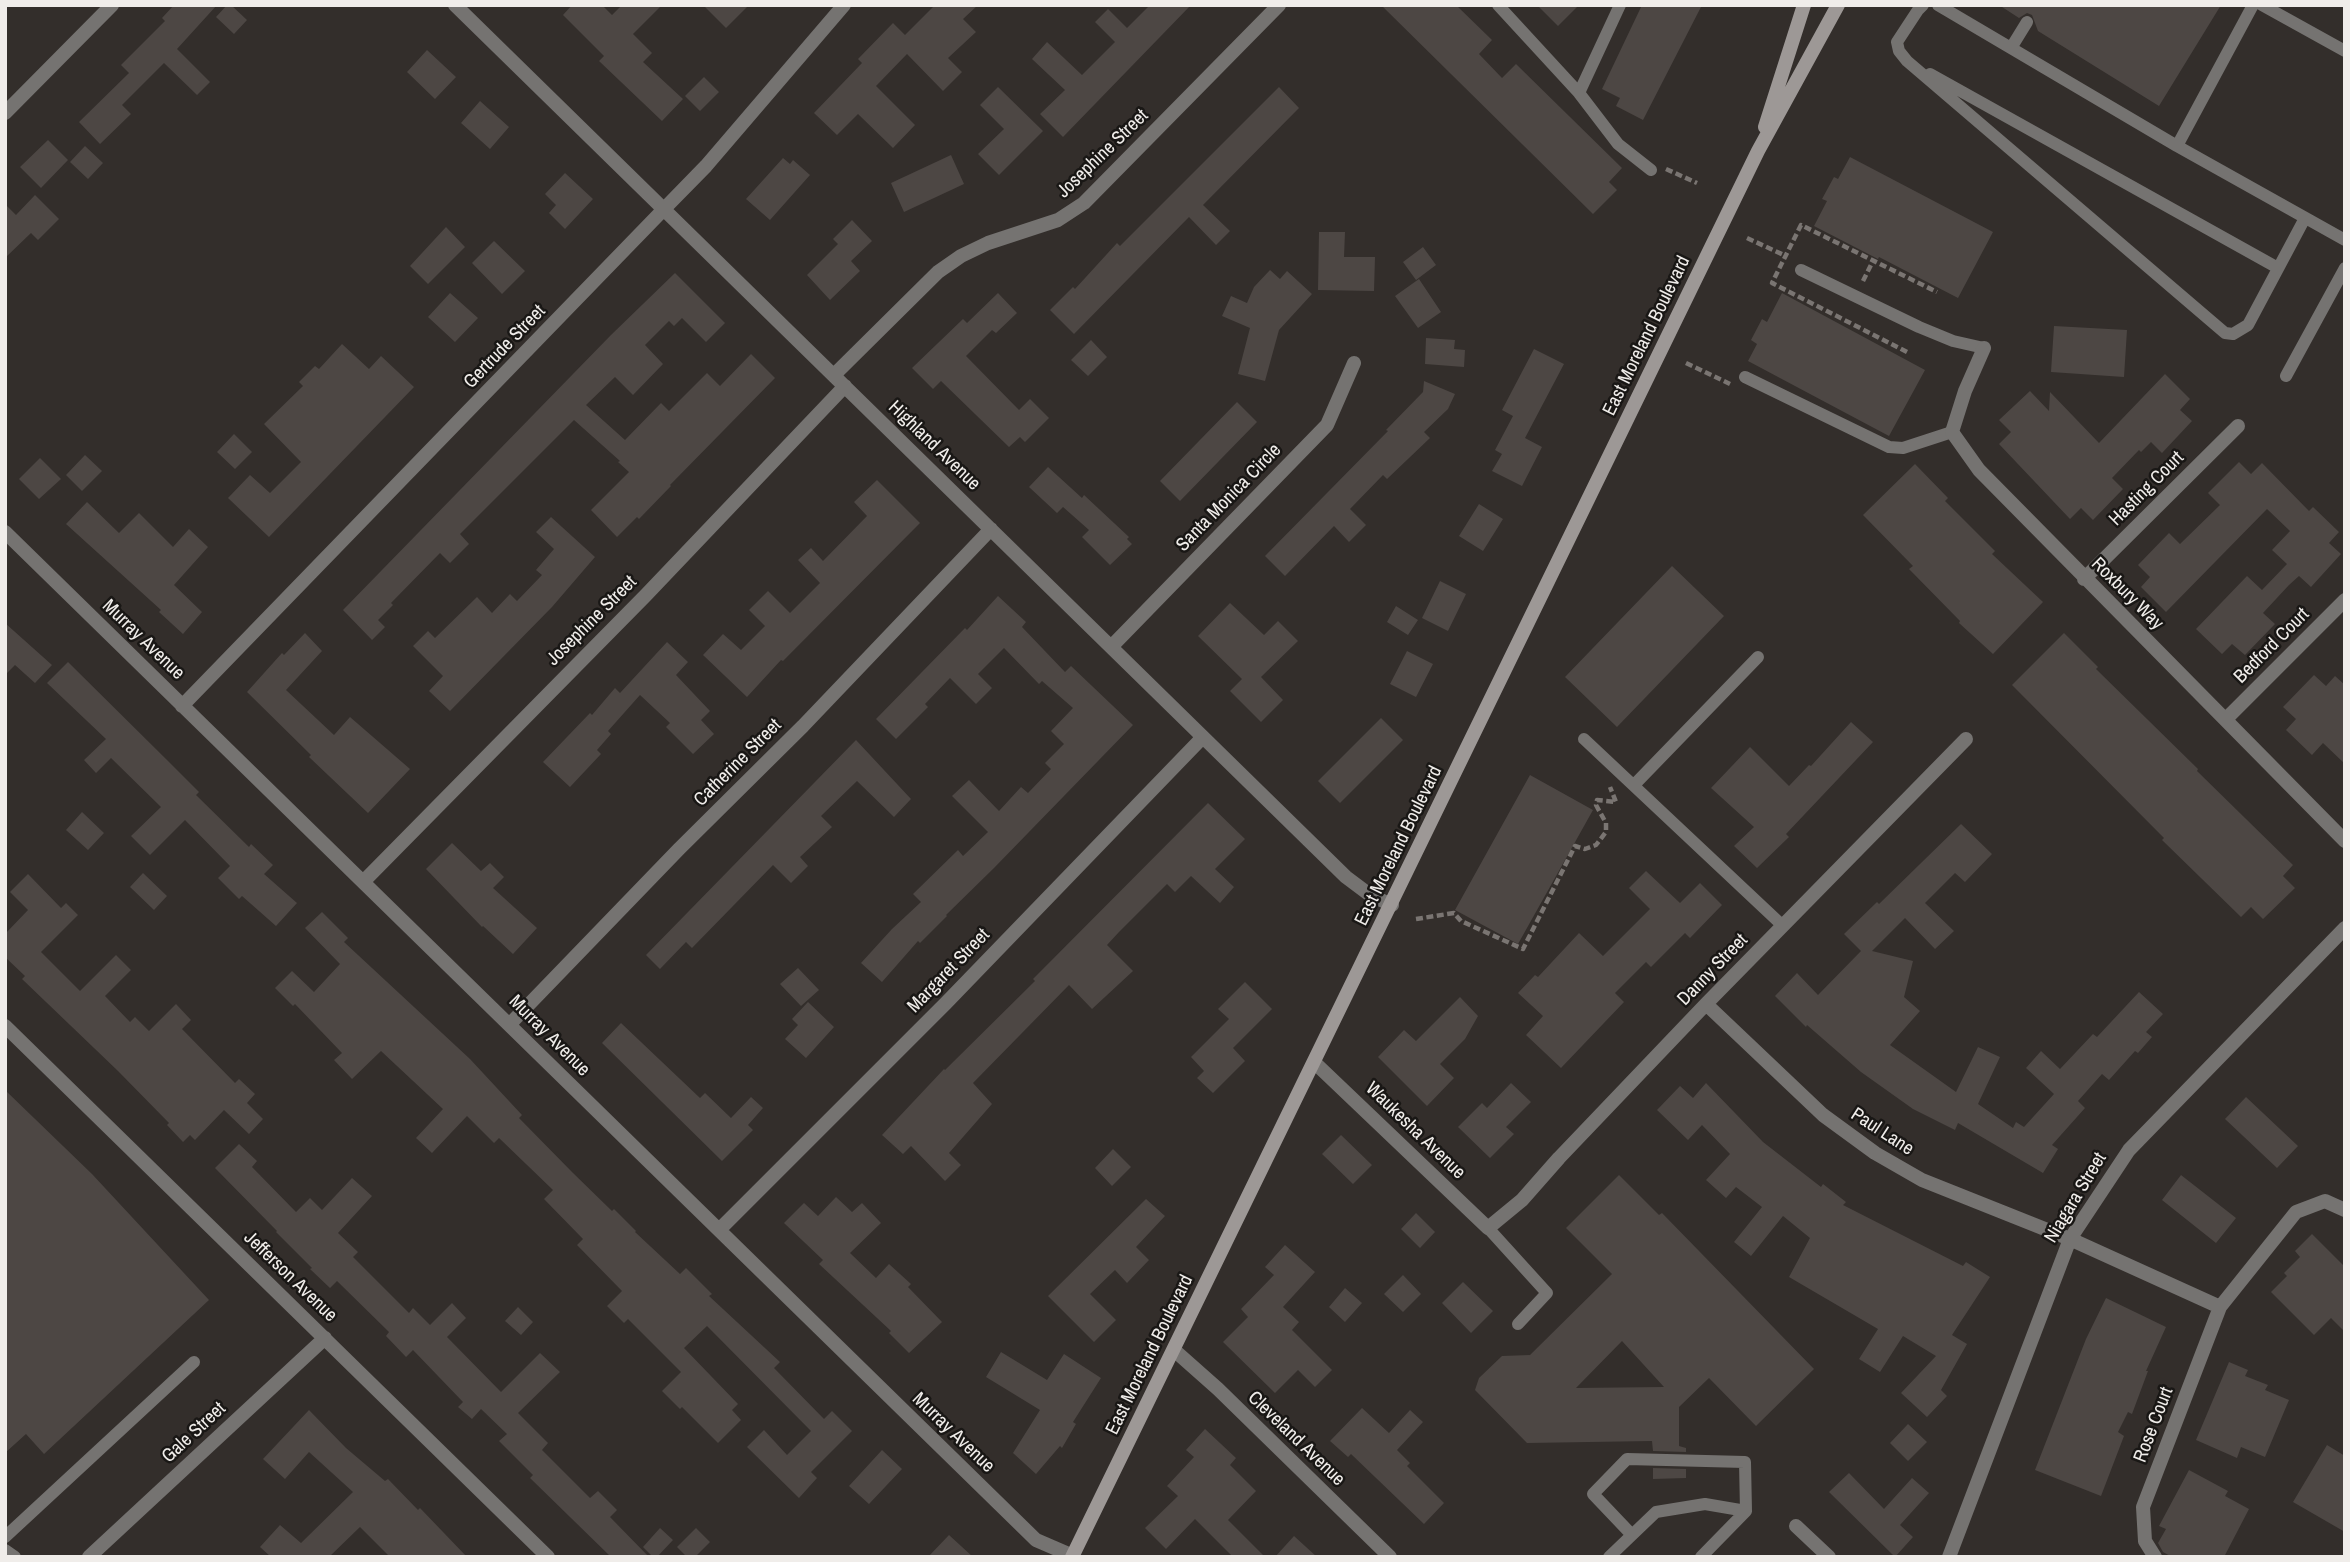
<!DOCTYPE html>
<style>
body{margin:0}
#map{position:relative;width:2350px;height:1562px;overflow:hidden;background:#332e2b;font-family:"Archivo Narrow",sans-serif}
canvas{display:block}
.frame{position:absolute;inset:0;border:7px solid #f0edea;pointer-events:none}
</style>
<div id="map">
<canvas width="2350" height="1562"></canvas>
<div class="frame"></div>
</div>
<script>
const c = document.querySelector('canvas').getContext('2d');
c.lineJoin = 'round';
function fill(path, color) { c.fillStyle = color; c.fill(path, 'evenodd'); }
const toPath = rows => new Path2D(rows.map(r => 'M' + r).join(''));
function stroke(path, color, width, dash) { c.strokeStyle = color; c.lineWidth = width; c.lineCap = dash ? 'butt' : 'round'; c.setLineDash(dash || []); c.stroke(path); }
function label(font, color, halo, rows, align = 'center') {
  c.font = font + ' "Archivo Narrow",sans-serif'; c.lineWidth = 5; c.setLineDash([]); c.textBaseline = 'middle'; c.strokeStyle = halo; c.fillStyle = color; for (const [text, x, y, turn = 0] of rows) {
    c.save(); c.translate(x, y); c.rotate((+turn || 0) * Math.PI / 180); c.textAlign = isNaN(turn) ? turn : align; if (halo) c.strokeText(text, 0, 0); c.fillText(text, 0, 0); c.restore();
  }
}
fill(toPath([
 [174,5,217,5,177,49,210,82,197,95,164,63,122,105,131,114,100,144,79,122,129,73,121,65,165,21,162,18],
 [227,5,231,5,247,20,234,34,216,17],
 [572,5,602,5,612,15,622,5,662,5,633,34,652,53,643,62,683,99,662,121,599,61,604,56,563,15],
 [703,5,749,5,726,28],
 [935,5,978,5,963,19,976,32,948,58,962,72,943,91,907,54,876,86,915,125,893,148,858,114,837,135,814,113,862,63,858,59,893,23,905,35],
 [1150,5,1191,5,1063,137,1040,114,1065,90,1032,59,1047,42,1082,75,1115,42,1095,22,1108,9,1127,28],
 [1381,5,1456,5,1492,40,1479,54,1502,78,1516,64,1622,168,1609,182,1617,190,1593,214],
 [1537,5,1579,5,1558,26],
 [1642,5,1702,5,1643,120,1616,106,1620,98,1602,89],
 [1999,5,2221,5,2159,106,2038,31,2032,15,2027,13,2019,18],
 [427,50,456,77,435,99,407,72],
 [704,77,719,92,700,111,685,96],
 [998,87,1043,131,999,175,978,154,1004,129,980,105],
 [1279,87,1299,108,1203,205,1230,231,1216,245,1189,217,1074,334,1050,310,1073,287,1075,289,1117,243,1120,246],
 [480,101,509,127,490,149,461,123],
 [48,140,68,160,41,188,20,167],
 [85,146,103,163,88,179,70,162],
 [951,155,964,184,904,212,891,183],
 [1850,157,1993,232,1958,298,1879,257,1878,259,1814,226,1827,201,1822,199,1834,177,1838,179],
 [783,158,790,164,793,160,810,175,770,220,746,199],
 [565,173,593,199,565,229,549,213,556,205,545,194],
 [35,195,59,219,38,240,31,233,5,258,5,204,16,215],
 [852,220,872,241,851,261,860,271,830,300,807,275,838,244,833,239],
 [446,227,465,247,428,284,410,266],
 [1319,232,1345,232,1344,257,1375,257,1374,291,1318,290],
 [494,241,525,271,502,294,472,263],
 [1423,247,1436,265,1416,280,1403,262],
 [1270,270,1280,279,1287,271,1312,294,1279,330,1265,381,1238,374,1250,328,1222,316,1231,296,1247,303,1254,287],
 [675,273,725,323,706,342,682,318,674,326,669,321,645,345,663,364,633,395,615,377,586,405,625,440,661,403,669,411,707,373,720,386,751,354,775,378,670,485,671,486,639,519,637,517,617,537,591,510,629,472,618,462,620,461,574,420,460,534,469,544,450,563,440,553,391,603,393,605,378,620,385,627,372,640,343,610,611,335],
 [1419,279,1441,312,1418,328,1395,296],
 [450,293,478,318,455,342,428,317],
 [998,293,1017,313,996,333,992,330,966,356,1019,410,1030,399,1049,418,1025,442,1020,437,1009,447,941,381,933,389,912,368,963,319,967,323],
 [1782,293,1925,370,1889,436,1748,361,1757,344,1751,340,1762,319,1767,322],
 [2054,326,2127,330,2124,377,2051,372],
 [1426,338,1455,340,1454,349,1465,350,1464,367,1425,364],
 [1091,340,1107,357,1088,376,1071,360],
 [342,344,369,369,381,356,414,387,269,537,228,498,250,475,270,493,301,462,264,424,303,386,299,382,315,366,319,369],
 [1534,349,1564,364,1525,438,1542,447,1522,486,1492,471,1502,454,1495,450,1513,416,1502,410],
 [2165,374,2190,399,2180,410,2192,421,2162,453,2151,442,2141,452,2139,450,2112,478,2123,489,2093,520,2081,508,2070,519,1999,444,2011,432,1999,420,2030,391,2049,411,2050,392,2099,443],
 [1424,381,1455,394,1448,409,1424,432,1430,438,1387,479,1383,475,1350,509,1366,525,1349,542,1334,526,1285,576,1265,556,1388,431,1386,430,1423,392],
 [1237,402,1257,422,1180,501,1160,481],
 [234,434,252,452,235,469,217,452],
 [85,455,102,471,82,491,66,475],
 [40,458,61,479,39,499,19,479],
 [2239,462,2251,474,2262,463,2309,511,2313,507,2339,532,2329,543,2341,554,2311,587,2299,576,2289,585,2263,613,2275,624,2245,655,2232,644,2222,654,2196,629,2247,576,2262,590,2287,564,2272,550,2290,531,2267,509,2166,612,2141,587,2150,577,2138,565,2169,533,2180,544,2220,505,2208,493],
 [1915,464,1948,498,1945,501,1995,551,1992,554,2043,602,1993,654,1959,623,1960,621,1909,569,1913,566,1863,515],
 [1048,467,1082,498,1084,495,1129,537,1127,539,1132,544,1110,565,1082,537,1089,530,1063,507,1057,513,1029,487],
 [877,480,920,523,783,661,781,660,747,697,703,655,723,634,741,650,765,626,749,610,768,591,790,613,820,583,798,560,811,548,823,561,867,516,854,502],
 [87,502,119,533,139,513,173,547,189,529,208,547,174,585,202,612,183,634,159,612,161,610,66,524],
 [1479,504,1503,519,1483,551,1459,536],
 [551,517,595,557,552,607,450,711,429,691,443,676,413,646,428,631,435,638,477,597,492,613,510,594,517,601,542,575,536,570,554,549,536,532],
 [1672,566,1724,616,1617,727,1565,677],
 [1440,581,1466,594,1448,631,1422,618],
 [998,596,1026,622,1022,627,1065,672,1071,666,1133,725,994,868,946,915,947,916,920,943,918,941,882,982,861,963,892,929,921,902,913,894,958,850,963,856,988,832,952,796,969,780,999,811,1021,787,1028,793,1051,769,1045,763,1064,744,1051,731,1073,708,1042,681,1039,684,1004,648,978,674,992,688,976,704,950,678,925,704,928,707,896,739,876,719,965,628,967,630],
 [1230,603,1264,635,1278,621,1298,641,1261,677,1283,700,1261,722,1230,691,1242,679,1198,636],
 [1396,606,1418,620,1408,635,1387,622],
 [5,623,52,665,35,683,15,665,5,675],
 [305,633,322,651,286,690,334,735,350,717,410,769,368,813,309,757,311,755,247,692,282,653,284,655],
 [2064,633,2098,667,2096,669,2198,769,2197,771,2293,865,2283,876,2295,888,2263,919,2251,907,2241,917,2162,840,2164,838,2012,685],
 [667,642,688,662,676,675,710,711,701,720,714,734,693,754,666,727,670,723,640,695,608,731,611,734,597,750,601,754,570,787,543,762,590,713,592,715,615,688,620,693],
 [1407,651,1433,664,1416,697,1390,684],
 [68,662,166,759,199,792,196,795,249,847,251,844,273,865,264,874,297,903,276,926,242,896,239,899,218,878,230,866,185,820,150,855,131,836,161,807,111,758,96,773,84,760,106,739,47,683],
 [2314,675,2326,686,2335,676,2345,685,2345,764,2323,743,2312,755,2286,730,2296,719,2283,707],
 [1381,718,1403,740,1340,803,1318,781],
 [1851,722,1873,742,1786,834,1789,837,1757,868,1734,846,1754,827,1711,788,1750,747,1789,786,1809,765,1811,766],
 [856,740,911,799,894,817,857,781,821,816,832,827,800,857,808,866,791,883,773,865,692,948,686,942,660,969,646,955],
 [1530,775,1593,810,1518,944,1455,910],
 [1208,803,1245,839,1215,869,1234,887,1220,903,1191,876,1175,892,1167,884,1119,932,1107,945,1133,971,1092,1009,1069,985,973,1083,992,1104,949,1153,961,1165,945,1181,911,1146,903,1154,882,1135,944,1069,945,1070,1035,981,1033,979],
 [82,812,104,833,88,850,66,830],
 [1961,824,1992,854,1965,882,1955,873,1925,903,1954,931,1935,949,1905,918,1872,951,1913,961,1904,997,1920,1011,1890,1045,1956,1092,1978,1047,2000,1057,1978,1104,2013,1128,2016,1122,2024,1127,2054,1094,2026,1068,2041,1051,2060,1069,2093,1034,2097,1037,2139,992,2163,1014,2146,1032,2152,1037,2138,1053,2135,1051,2109,1080,2102,1074,2078,1101,2085,1108,2052,1145,2058,1149,2043,1173,1958,1123,1955,1130,1913,1109,1861,1072,1807,1025,1806,1027,1775,996,1797,973,1818,995,1861,951,1844,934,1877,902,1879,904],
 [452,843,481,871,490,863,504,877,493,888,537,928,513,954,483,926,482,927,426,869],
 [1646,871,1680,903,1700,883,1722,905,1690,938,1685,933,1651,967,1646,962,1615,993,1624,1002,1561,1068,1526,1035,1543,1016,1518,993,1535,975,1538,977,1579,933,1603,956,1650,909,1629,888],
 [143,873,167,896,154,910,130,887],
 [28,874,61,908,66,903,78,915,41,952,80,991,116,955,131,970,105,996,130,1022,135,1017,149,1031,176,1004,191,1020,182,1029,235,1083,239,1079,255,1094,247,1103,263,1119,249,1134,224,1110,195,1140,190,1135,183,1142,167,1125,169,1123,118,1071,22,979,25,976,5,957,5,934,28,910,10,892],
 [322,912,348,938,344,942,470,1059,522,1115,519,1118,572,1172,612,1211,614,1209,636,1231,635,1232,680,1274,686,1268,712,1294,709,1296,780,1362,774,1368,824,1419,832,1411,852,1431,811,1472,817,1478,799,1498,747,1447,764,1430,787,1455,811,1431,707,1326,684,1348,738,1404,732,1410,741,1420,718,1443,682,1407,680,1409,662,1391,681,1372,628,1319,624,1323,607,1306,622,1291,577,1245,583,1239,544,1199,553,1190,499,1138,494,1143,467,1116,432,1153,416,1138,443,1109,381,1051,352,1079,334,1060,342,1053,295,1004,293,1006,275,988,292,971,314,992,340,964,305,928],
 [798,968,819,990,801,1006,780,984],
 [1245,982,1272,1009,1233,1048,1245,1061,1213,1093,1197,1078,1204,1071,1191,1057,1229,1019,1218,1009],
 [1460,997,1478,1016,1465,1039,1440,1064,1454,1078,1427,1106,1378,1057,1404,1030,1416,1041],
 [808,1002,834,1027,806,1058,785,1039,798,1025,792,1019],
 [621,1023,700,1098,705,1093,731,1118,751,1097,763,1108,748,1125,753,1130,722,1161,602,1043],
 [1511,1083,1531,1102,1506,1127,1514,1134,1490,1158,1458,1127,1482,1103,1487,1108],
 [1706,1083,1763,1142,1821,1187,1823,1184,1846,1202,1843,1205,1963,1266,1966,1262,1990,1277,1952,1335,1967,1344,1941,1390,1947,1396,1927,1417,1901,1393,1936,1356,1903,1336,1880,1372,1859,1359,1878,1329,1789,1277,1810,1238,1783,1216,1751,1256,1734,1242,1762,1207,1736,1187,1726,1198,1706,1180,1730,1154,1702,1125,1688,1140,1657,1110,1680,1086,1693,1098],
 [5,1090,92,1174,209,1300,44,1454,26,1434,5,1453],
 [2246,1097,2298,1146,2277,1168,2225,1119],
 [1341,1135,1372,1165,1353,1184,1322,1154],
 [239,1144,257,1161,252,1167,296,1212,310,1198,322,1210,352,1178,372,1196,338,1233,358,1252,353,1257,409,1313,413,1308,430,1325,452,1303,466,1318,447,1337,501,1392,540,1353,560,1372,518,1413,548,1443,542,1450,590,1498,598,1491,617,1510,610,1517,649,1557,611,1557,530,1478,533,1475,499,1441,507,1434,481,1409,472,1419,458,1407,463,1402,413,1350,406,1357,386,1336,389,1332,337,1281,330,1288,310,1269,312,1268,276,1232,277,1231,215,1168],
 [1113,1149,1131,1167,1112,1186,1095,1168],
 [1619,1175,1659,1215,1662,1213,1814,1369,1756,1426,1709,1378,1679,1407,1679,1446,1686,1448,1686,1452,1653,1451,1652,1441,1527,1443,1475,1390,1479,1378,1502,1356,1530,1355,1612,1274,1566,1228],
 [1622,1341,1664,1387,1576,1388],
 [2181,1175,2236,1218,2216,1243,2162,1200],
 [836,1197,852,1212,862,1203,881,1223,850,1253,876,1278,889,1264,911,1284,908,1287,942,1322,909,1353,889,1333,891,1331,819,1264,823,1260,784,1223,804,1203,818,1216],
 [1146,1199,1165,1216,1136,1247,1149,1260,1127,1283,1115,1270,1090,1294,1116,1320,1094,1342,1048,1296],
 [1416,1213,1435,1232,1420,1248,1401,1229],
 [2312,1234,2345,1267,2345,1332,2331,1318,2314,1335,2271,1292,2287,1276,2284,1273,2300,1257,2295,1251],
 [1285,1245,1315,1272,1283,1307,1299,1322,1292,1330,1332,1370,1315,1387,1298,1370,1275,1393,1223,1342,1248,1317,1241,1309,1274,1275,1265,1267],
 [1403,1275,1421,1294,1403,1312,1384,1294],
 [1463,1282,1493,1311,1471,1333,1442,1303],
 [1345,1288,1362,1303,1345,1322,1329,1307],
 [2106,1298,2166,1327,2146,1371,2148,1371,2132,1414,2128,1412,2118,1432,2124,1436,2101,1496,2035,1470,2086,1339],
 [518,1307,533,1322,521,1335,505,1321],
 [1001,1352,1047,1380,1064,1354,1101,1378,1073,1422,1076,1424,1062,1448,1060,1446,1036,1474,1013,1453,1040,1410,986,1377],
 [2229,1362,2248,1370,2245,1376,2268,1385,2265,1390,2289,1400,2265,1457,2241,1447,2237,1458,2196,1440],
 [1362,1408,1389,1433,1410,1410,1423,1422,1397,1450,1410,1463,1407,1466,1444,1503,1424,1524,1351,1454,1348,1457,1330,1441],
 [309,1410,346,1448,385,1481,388,1479,418,1510,420,1508,467,1557,390,1557,360,1527,329,1557,271,1557,260,1547,280,1525,301,1543,353,1492,309,1452,285,1479,263,1459],
 [1908,1424,1927,1442,1908,1461,1890,1443],
 [1205,1429,1236,1458,1230,1465,1256,1491,1228,1520,1265,1557,1233,1557,1195,1519,1166,1549,1145,1528,1178,1496,1167,1486,1194,1457,1186,1450],
 [2327,1445,2345,1456,2345,1532,2293,1502],
 [882,1450,902,1469,869,1504,849,1486],
 [1653,1468,1686,1469,1686,1478,1653,1479],
 [2189,1470,2228,1491,2225,1496,2249,1509,2224,1557,2172,1557,2163,1552,2158,1543,2166,1529,2159,1526],
 [1849,1473,1884,1509,1912,1478,1929,1493,1900,1525,1913,1537,1895,1557,1829,1492],
 [660,1528,673,1540,657,1557,653,1557,643,1547],
 [696,1528,710,1542,695,1557,687,1557,677,1547],
 [949,1535,973,1557,928,1557],
 [1294,1536,1317,1557,1275,1557]
]), '#4d4744');
stroke(toPath([
 [1666,169,1697,183],
 [1747,238,1786,256],
 [1863,281,1873,261],
 [1907,352,1772,283,1801,225,1937,292],
 [1686,363,1730,384],
 [1416,919,1454,913,1461,921,1523,949,1575,846,1585,849,1596,845,1606,832,1606,823,1596,805,1597,800,1616,802,1610,787]
]), '#7a7572', 4.5, [7, 3.5]);
stroke(toPath([
 [1498,5,1579,93,1620,5],
 [1923,5,1918,10,1897,42,1899,51,1907,61,2225,333,2233,334,2248,325,2305,218],
 [1938,5,2177,146,2345,240],
 [2262,5,2345,51],
 [2011,48,2027,22],
 [1930,74,2278,268],
 [1579,93,1618,144,1651,170],
 [2177,146,2253,5],
 [1801,270,1919,327,1953,341,1984,348],
 [2286,376,2345,268],
 [1745,377,1889,447,1903,448,1952,432],
 [1584,739,1783,926],
 [1634,785,1758,657],
 [1488,1228,1547,1293,1518,1324],
 [1632,1535,1593,1494,1627,1459,1745,1462,1746,1511],
 [5,1537,194,1362],
 [5,1550,15,1557],
 [1609,1557,1656,1512,1705,1504,1746,1511,1701,1557]
]), '#757371', 12);
stroke(toPath([
 [455,5,1346,877,1370,895,1392,905],
 [5,113,112,5],
 [1984,348,1965,391,1952,432,1979,470,2345,841],
 [834,375,938,272,961,256,988,243,1058,220,1084,203,1279,5],
 [5,532,1036,1540,1073,1556],
 [2084,579,2238,426],
 [1111,647,1327,425,1354,363],
 [182,706,664,209,706,166,844,5],
 [2226,719,2345,600],
 [364,881,646,595,845,386],
 [1706,1004,1823,1115,1875,1153,1922,1180,2070,1239,2220,1307],
 [510,1024,679,849,803,726,991,529],
 [5,1026,548,1557],
 [1315,1063,1488,1228,1522,1200,1559,1158,1706,1004,1966,739],
 [720,1229,946,1003,1203,737],
 [1174,1350,1218,1389,1390,1557],
 [1796,1526,1829,1557],
 [89,1557,325,1338],
 [1949,1557,2070,1239,2129,1150,2345,928],
 [2155,1557,2145,1541,2143,1507,2220,1307,2296,1212,2325,1201,2345,1210]
]), '#757371', 14);
stroke(toPath([
 [1765,127,1804,5],
 [1072,1557,1758,151,1838,5]
]), '#9d9896', 14);
label('19px', '#f0edea', '#191715', [
 ["Josephine Street",1103,154,-44],
 ["East Moreland Boulevard",1647,336,-64],
 ["Gertrude Street",505,347,-46],
 ["Highland Avenue",934,446,44],
 ["Hasting Court",2147,489,-45],
 ["Santa Monica Circle",1229,498,-46],
 ["Roxbury Way",2127,594,45],
 ["Josephine Street",592,621,-45],
 ["Murray Avenue",143,640,44],
 ["Bedford Court",2272,646,-45],
 ["Catherine Street",738,763,-45],
 ["East Moreland Boulevard",1399,846,-64],
 ["Danny Street",1713,970,-46],
 ["Margaret Street",949,971,-46],
 ["Murray Avenue",549,1036,45],
 ["Waukesha Avenue",1415,1131,44],
 ["Paul Lane",1882,1132,33],
 ["Niagara Street",2076,1198,-59],
 ["Jefferson Avenue",290,1277,44],
 ["East Moreland Boulevard",1150,1355,-64],
 ["Rose Court",2154,1425,-69],
 ["Gale Street",194,1433,-43],
 ["Murray Avenue",953,1433,44],
 ["Cleveland Avenue",1296,1439,44]
]);
</script>
